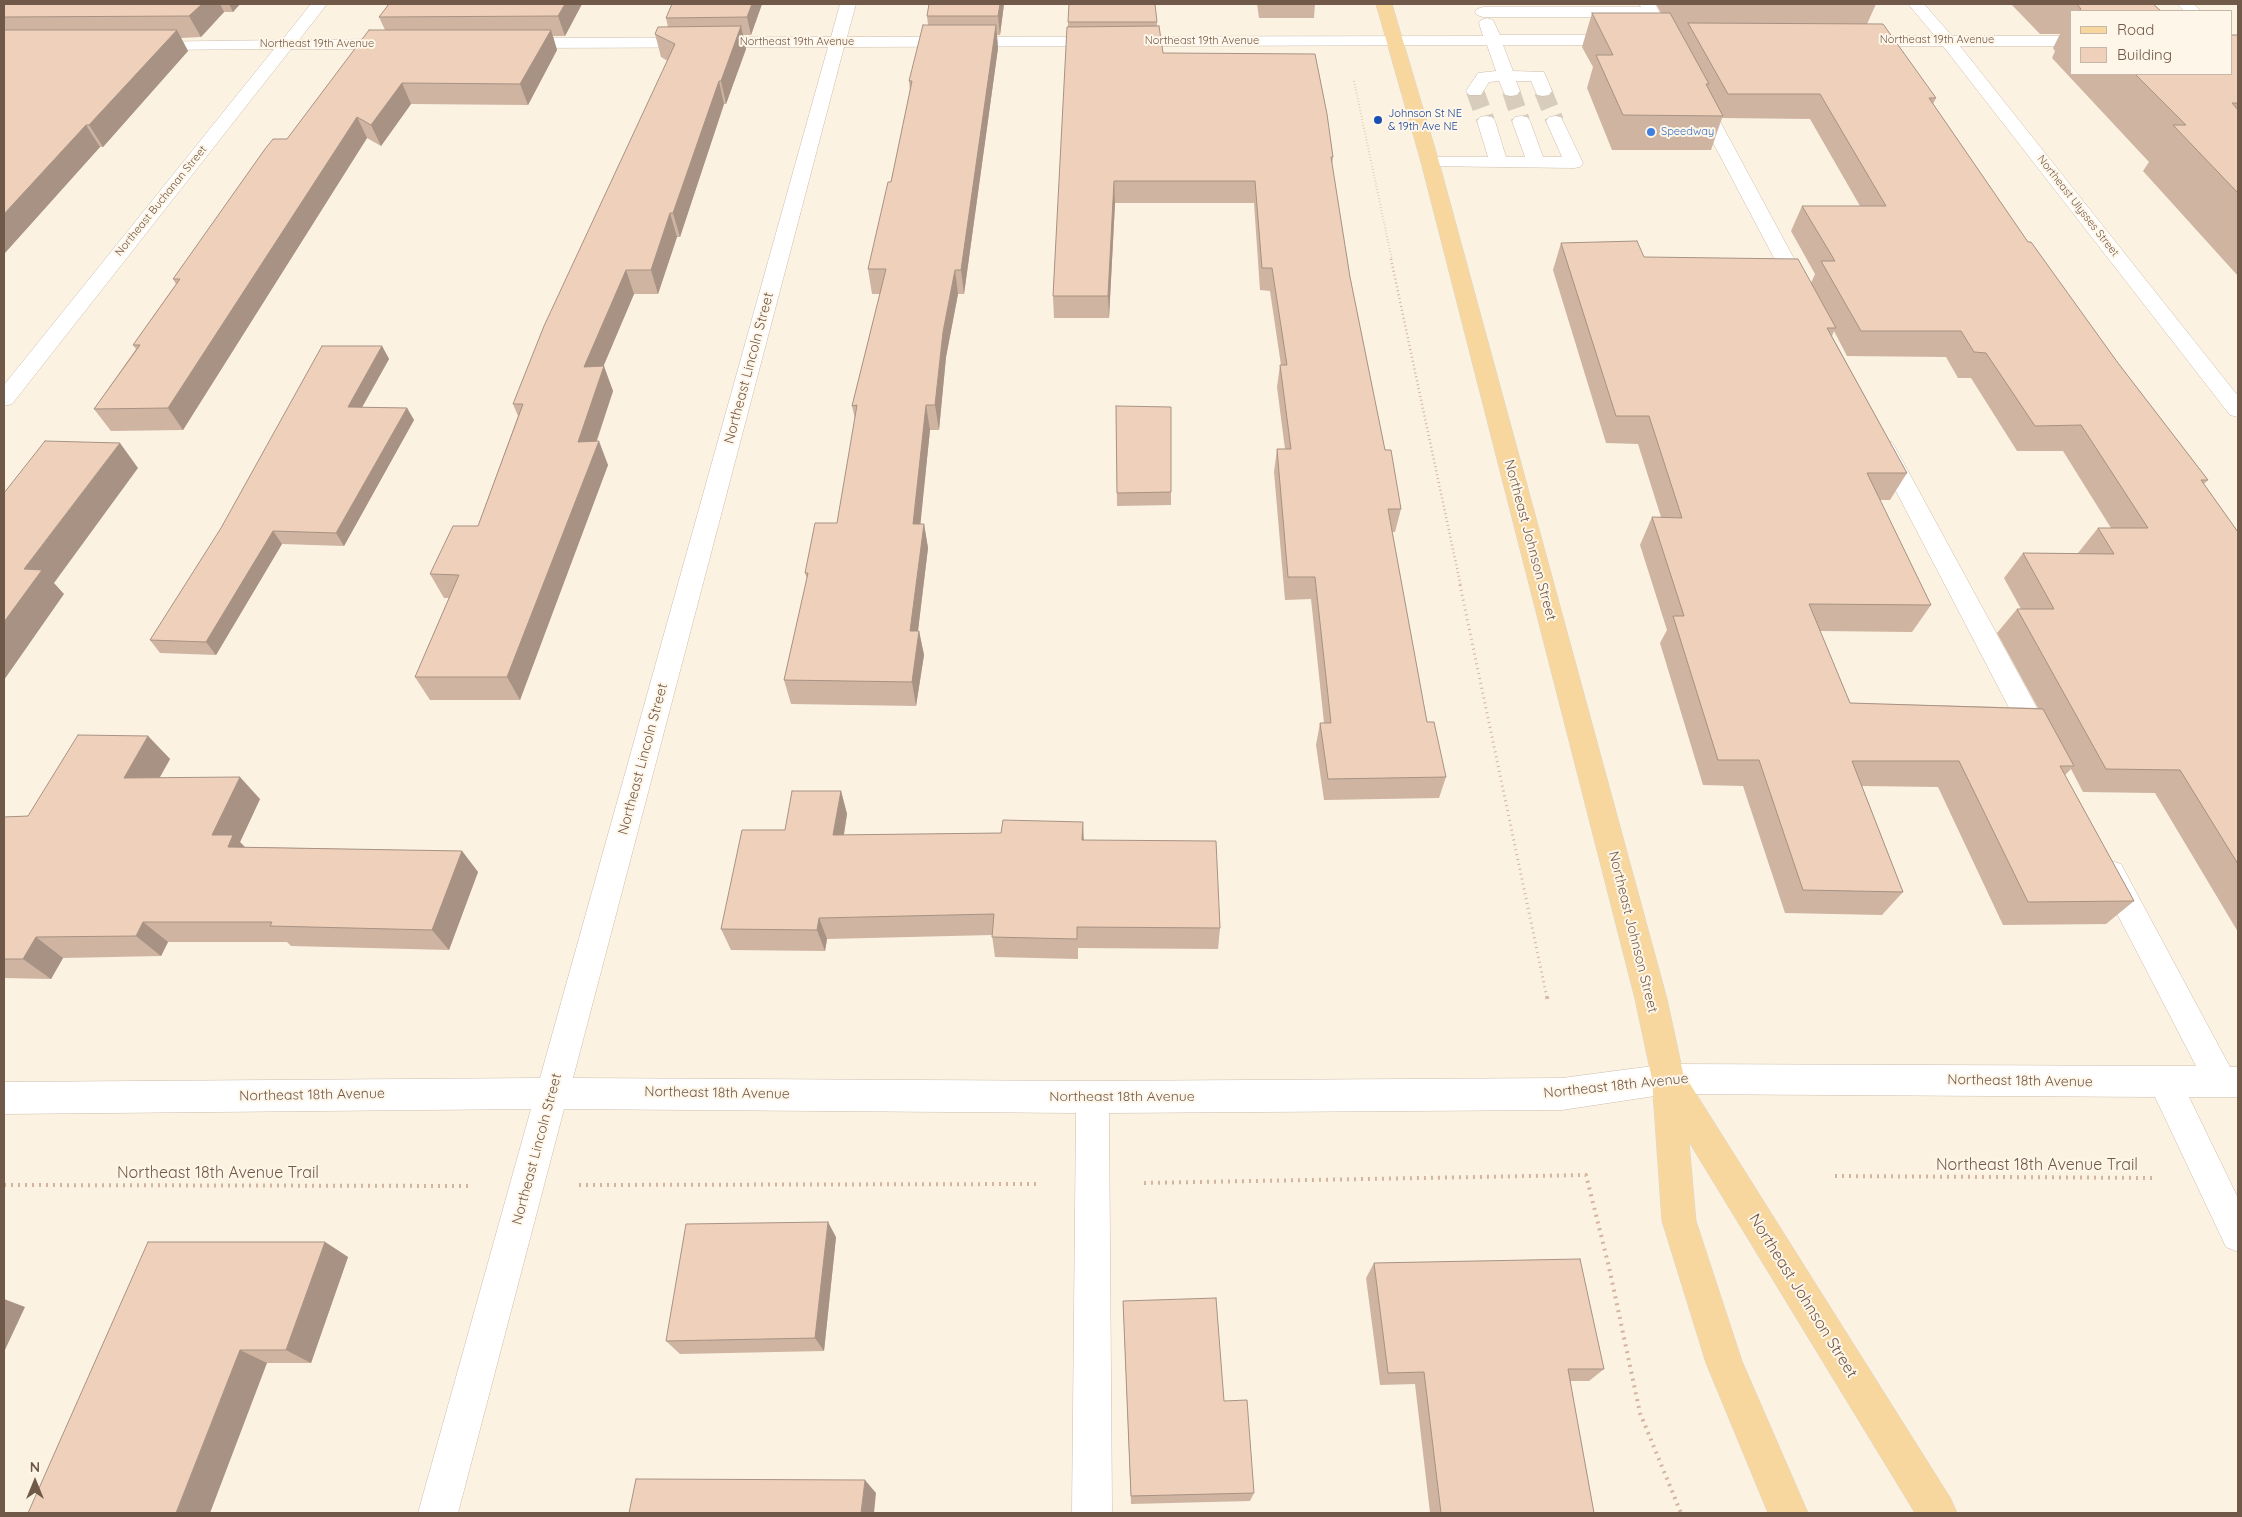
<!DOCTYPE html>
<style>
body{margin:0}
#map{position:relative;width:2242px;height:1517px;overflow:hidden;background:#fbf2e2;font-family:Quicksand,sans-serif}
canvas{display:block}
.frame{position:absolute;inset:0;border:5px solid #71594a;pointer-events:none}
.legend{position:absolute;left:2070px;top:10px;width:162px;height:65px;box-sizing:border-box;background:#fef6e8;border:1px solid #c6b7a9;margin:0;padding:6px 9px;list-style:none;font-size:15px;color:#71594a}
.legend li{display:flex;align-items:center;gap:10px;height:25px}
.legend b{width:25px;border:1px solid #c6b7a9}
.north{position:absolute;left:10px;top:1457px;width:50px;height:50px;-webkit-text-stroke:4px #fef6e8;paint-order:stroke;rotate:0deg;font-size:14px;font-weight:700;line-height:20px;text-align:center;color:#71594a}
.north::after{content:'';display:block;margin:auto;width:18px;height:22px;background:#71594a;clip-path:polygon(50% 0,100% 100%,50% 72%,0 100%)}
</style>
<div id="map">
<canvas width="2242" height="1517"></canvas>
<div class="frame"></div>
<ul class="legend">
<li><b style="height:6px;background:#f7d79d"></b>Road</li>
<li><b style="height:14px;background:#efd1bb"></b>Building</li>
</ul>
<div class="north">N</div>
</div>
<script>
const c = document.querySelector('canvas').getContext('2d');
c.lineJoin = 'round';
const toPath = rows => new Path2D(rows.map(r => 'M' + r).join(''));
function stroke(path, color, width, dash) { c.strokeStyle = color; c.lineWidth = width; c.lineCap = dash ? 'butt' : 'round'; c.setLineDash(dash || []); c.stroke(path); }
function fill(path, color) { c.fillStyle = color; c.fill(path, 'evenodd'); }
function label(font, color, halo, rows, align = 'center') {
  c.font = font + ' Quicksand,sans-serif'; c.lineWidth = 4; c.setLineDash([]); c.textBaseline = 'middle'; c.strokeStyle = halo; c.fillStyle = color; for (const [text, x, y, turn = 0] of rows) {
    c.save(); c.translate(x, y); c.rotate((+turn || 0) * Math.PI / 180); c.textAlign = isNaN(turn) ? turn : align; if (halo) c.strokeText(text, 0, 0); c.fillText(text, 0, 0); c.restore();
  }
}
stroke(toPath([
 [1475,91,1486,121],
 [1511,91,1521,121],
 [1543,91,1555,121]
]), '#d8ccbc', 18, [18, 9]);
const minor = toPath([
 [311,4,327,4,299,40,397,39,403,41,405,44,403,47,397,49,291,49,12,404,4,406,4,385,274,49,148,50,142,48,140,45,142,42,282,40,311,4],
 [840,4,856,4,847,37,1483,36,1479,23,1481,20,1487,18,1493,20,1500,35,1622,35,1628,37,1630,40,1628,43,1622,45,1503,45,1513,71,1544,72,1552,91,1549,95,1543,96,1537,95,1531,81,1516,81,1520,91,1517,95,1511,96,1505,95,1499,81,1489,82,1481,95,1469,95,1466,91,1478,73,1496,71,1487,45,844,47,573,1078,1093,1081,1562,1078,1668,1064,2196,1066,2096,873,2101,864,2111,861,2121,864,2230,1067,2238,1067,2238,1097,2189,1097,2238,1198,2238,1252,2226,1247,2155,1097,1668,1094,1562,1110,1109,1113,1112,1513,1072,1513,1076,1113,564,1109,458,1513,418,1513,531,1109,4,1114,4,1082,540,1078,828,47,518,48,512,46,510,43,512,40,518,38,831,37,840,4],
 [1639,4,1655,4,1678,45,1676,48,1664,48,1646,17,1483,17,1477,15,1475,12,1477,9,1483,7,1641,7,1639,4],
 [1908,4,1924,4,1952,36,2071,36,2071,46,1960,46,2238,396,2238,417,2230,415,1943,46,1858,46,1852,44,1850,41,1852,38,1858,36,1935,36,1908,4],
 [2177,4,2194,4,2201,11,2184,11,2177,4],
 [1700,96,1706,97,1709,101,1812,292,1809,296,1802,298,1795,296,1792,292,1691,101,1694,97,1700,96],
 [1486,116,1492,117,1495,121,1506,157,1525,157,1512,121,1515,117,1521,116,1527,117,1530,121,1543,157,1562,157,1546,121,1549,117,1555,116,1561,117,1583,163,1580,167,1574,168,1424,166,1421,162,1424,158,1430,157,1488,157,1477,121,1480,117,1486,116],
 [1884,440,1892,442,1895,447,2050,732,2054,740,2050,748,2040,751,2030,748,1873,447,1876,442,1884,440]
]);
const major = toPath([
 [1376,4,1392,4,1439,162,1667,999,1683,1073,1951,1499,1957,1513,1915,1513,1689,1142,1696,1221,1742,1361,1808,1513,1768,1513,1706,1363,1662,1221,1652,1079,1635,999,1421,162,1376,4]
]);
stroke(minor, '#cebcad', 1);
stroke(major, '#dad4d0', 1);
stroke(toPath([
 [1354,81,1392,260]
]), '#d3b49f', 2, [0.5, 2.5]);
stroke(toPath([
 [1391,259,1461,587]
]), '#d3b49f', 2.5, [1, 3]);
stroke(toPath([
 [1460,585,1547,998]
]), '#d3b49f', 3, [1, 4]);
stroke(toPath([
 [1547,997,1548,1002],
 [1835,1176,2155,1178],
 [1144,1183,1586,1175,1609,1267,1640,1413,1681,1513],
 [4,1185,473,1186],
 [579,1185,1040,1184]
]), '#d3b49f', 4, [2, 5]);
fill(minor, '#fff');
fill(major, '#f7d79d');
fill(toPath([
 [4,4,240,4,233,12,224,12,201,37,181,38,188,51,103,147,100,147,4,254],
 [389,4,582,4,565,36,553,36,557,50,528,105,411,104,381,146,367,138,183,430,111,431,94,409,136,349,133,345,176,284,173,279,287,139,385,30,379,17],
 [672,4,762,4,751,35,743,35,746,49,726,104,724,104,680,237,677,237,658,294,634,294,603,366,613,391,597,441,608,465,520,700,430,700,415,677,449,598,444,598,430,574,478,526,518,416,513,404,668,61,661,57,655,34,668,27,666,18],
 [1004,4,1000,35,997,35,998,48,964,294,958,294,946,357,939,430,930,430,920,524,924,524,928,548,918,631,919,631,924,655,916,706,791,704,784,680,807,579,805,573,837,523,855,419,852,406,880,294,872,294,868,269,891,182,910,91,909,81,928,25,927,16],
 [1257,4,1315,4,1314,18,1259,18],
 [1561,4,1638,4,1638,5,1562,5],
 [1656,4,1876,4,1867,24,1936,98,1933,104,2028,242,2118,363,2208,480,2204,484,2238,532,2238,932,2155,793,2083,792,2071,769,2065,775,2134,901,2106,924,2003,925,1938,787,1862,786,1903,892,1882,915,1785,913,1743,786,1703,785,1660,643,1667,630,1640,545,1652,517,1661,517,1638,444,1606,443,1553,270,1561,243,1644,257,1811,283,1815,274,1791,231,1802,206,1860,206,1810,119,1722,118,1711,150,1612,150,1587,88,1593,67,1582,47,1592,13,1661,13],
 [1834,331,1847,356,1946,357,1958,378,1971,378,2017,451,2063,451,2111,528,2098,528,2078,553,2023,553,2004,578,2021,609,2017,609,1997,633,2038,708,1850,703,1820,631,1912,632,1931,605,1880,500,1890,500,1907,473,1832,336],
 [2011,4,2153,4,2161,11,2071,11,2071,74,2231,74,2238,35,2238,276,2143,171,2149,162,2052,58,2055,51,2053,48,2060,34,2040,34],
 [1068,22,1157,22,1157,26,1163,53,1333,157,1332,165,1350,277,1385,450,1401,509,1395,532,1392,532,1427,722,1446,777,1439,798,1324,800,1316,745,1320,723,1324,723,1311,599,1285,600,1274,472,1277,449,1285,449,1277,387,1280,365,1281,365,1270,291,1260,290,1254,203,1115,203,1109,318,1054,318,1053,296],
 [382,346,389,359,362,407,407,408,414,420,344,546,282,544,216,655,160,653,150,640],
 [1116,406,1171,492,1171,505,1117,506],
 [148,736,170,759,160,777,260,799,240,842,245,847,462,851,478,872,449,950,291,946,287,942,168,942,161,956,63,958,51,979,4,978,4,817,28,816],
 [841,791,847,814,844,835,1001,833,1083,822,1083,840,1220,928,1218,949,1078,948,1078,959,995,957,992,935,827,939,825,951,731,950,721,929,785,830],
 [836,1237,824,1351,680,1354,666,1341],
 [325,1242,348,1257,311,1363,267,1363,28,1513],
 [1374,1263,1604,1369,1589,1381,1570,1381,1594,1513,1430,1513,1415,1384,1380,1385,1366,1278],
 [1123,1301,1224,1401,1254,1493,1250,1501,1131,1504]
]), '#ceb4a1');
fill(toPath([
 [202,4,220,4,224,12,201,37,189,16],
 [229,4,240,4,233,12],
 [565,4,582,4,565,36,558,16],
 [752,4,762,4,751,35,747,17],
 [1000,4,1004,4,1000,35,998,16],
 [996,25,998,48,964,294,961,270],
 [741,26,746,49,726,104,721,81],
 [177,30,188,51,103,147,89,125],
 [551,30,557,50,528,105,520,84],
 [719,81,724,104,680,237,673,213],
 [402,83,411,104,381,146,371,125],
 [357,117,367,138,183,430,168,408],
 [86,125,100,147,4,254,4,214],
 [1114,181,1115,203,1109,318,1108,296],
 [670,213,677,237,658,294,651,270],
 [626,270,634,294,593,391,584,367],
 [955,270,958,294,946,357,939,430,935,405,943,332],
 [382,346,389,359,355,420,348,407],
 [604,366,613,391,588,466,578,442],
 [926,405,930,430,918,548,913,524],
 [407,408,414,420,344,546,336,533],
 [599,441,608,465,520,700,507,677],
 [120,443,138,468,54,583,64,594,4,680,4,622,24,569],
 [924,524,928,548,915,655,910,631],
 [273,531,282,544,216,655,206,642],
 [919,631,924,655,916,706,912,682],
 [148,736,170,759,147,800,124,778],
 [240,777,260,799,240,842,254,857,249,868,212,835],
 [841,791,847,814,840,857,833,835],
 [1083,822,1084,844,1082,840],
 [462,851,478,872,449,950,432,930],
 [819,918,827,939,825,951,817,930],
 [143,922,168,942,161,956,136,936],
 [36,937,63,958,51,979,23,959],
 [828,1222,836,1237,824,1351,815,1338],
 [325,1242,348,1257,311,1363,286,1350],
 [4,1299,25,1307,4,1352],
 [240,1350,267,1363,210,1513,176,1513],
 [865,1480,876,1493,874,1513,861,1513]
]), '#a79283');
const building = toPath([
 [4,4,202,4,189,16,4,17,4,4],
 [389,4,565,4,558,16,379,17,389,4],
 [672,4,752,4,747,17,666,18,672,4],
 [929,4,1000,4,998,16,927,16,929,4],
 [1069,4,1155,4,1157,22,1068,22,1069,4],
 [2077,4,2153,4,2161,11,2078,11,2081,9,2077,4],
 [1592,13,1670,13,1709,84,1706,84,1723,116,1623,115,1596,55,1613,55,1592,13],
 [1688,23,1883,24,1936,98,1929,98,2028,242,2031,242,2118,363,2208,480,2201,480,2238,532,2238,864,2180,770,2106,769,2017,609,2054,609,2023,553,2114,554,2098,528,2148,528,2081,425,2035,426,1986,353,1974,352,1961,331,1861,331,1821,261,1835,261,1802,206,1886,206,1820,94,1728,94,1688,23],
 [923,25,996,25,961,270,955,270,943,332,935,405,926,405,913,524,924,524,910,631,919,631,912,682,784,680,808,573,805,573,815,523,837,523,857,405,852,406,886,269,868,269,888,182,891,182,912,81,909,81,923,25],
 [741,26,721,81,719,81,673,213,670,213,651,270,626,270,584,367,604,366,578,442,599,441,507,677,415,677,459,575,430,574,453,526,478,526,523,404,513,404,544,326,675,44,655,34,658,27,741,26],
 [1159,26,1163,53,1315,54,1327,114,1333,157,1331,157,1350,277,1385,450,1391,450,1401,509,1388,509,1427,722,1434,722,1446,777,1328,779,1320,723,1331,723,1315,577,1288,577,1277,449,1291,449,1280,365,1287,365,1272,268,1262,268,1255,181,1114,181,1108,296,1053,296,1067,27,1159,26],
 [4,30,177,30,89,125,86,125,4,214,4,30],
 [369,30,551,30,520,84,402,83,371,125,357,117,168,408,94,409,140,345,133,345,180,279,173,279,265,149,273,139,287,139,369,30],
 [2231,35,2238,35,2238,103,2232,103,2238,110,2238,193,2173,125,2186,125,2135,74,2231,74,2231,35],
 [1637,241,1644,257,1798,259,1836,328,1827,328,1907,473,1867,473,1931,605,1809,604,1850,703,2043,709,2074,766,2060,766,2134,901,2028,902,1959,761,1852,761,1903,892,1803,890,1759,760,1718,760,1673,616,1684,616,1652,517,1682,518,1649,416,1616,416,1561,243,1637,241],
 [322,346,382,346,348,407,407,408,336,533,273,531,206,642,150,640,221,528,322,346],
 [1116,406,1171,407,1171,492,1117,493,1116,406],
 [45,441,120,443,24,569,42,570,4,622,4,493,45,441],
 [78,735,148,736,124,778,240,777,212,835,233,835,228,847,462,851,432,930,270,926,272,922,143,922,136,936,36,937,23,959,4,959,4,817,28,816,78,735],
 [792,791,841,791,833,835,1001,833,1003,820,1083,822,1082,840,1216,841,1220,928,1077,927,1077,939,992,937,994,914,819,918,817,930,721,929,742,830,785,830,792,791],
 [828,1222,815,1338,666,1341,686,1224,828,1222],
 [148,1242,325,1242,286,1350,240,1350,176,1513,28,1513,148,1242],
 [1580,1259,1604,1369,1568,1369,1594,1513,1441,1513,1424,1372,1388,1373,1374,1263,1580,1259],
 [1216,1298,1224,1401,1247,1400,1254,1493,1131,1496,1123,1301,1216,1298],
 [636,1479,865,1480,861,1513,629,1513,636,1479]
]);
fill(building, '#efd1bb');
stroke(building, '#a79283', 1);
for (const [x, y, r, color] of [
 [1378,120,5,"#1a4fb4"],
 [1651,132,5,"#3f7fe0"]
]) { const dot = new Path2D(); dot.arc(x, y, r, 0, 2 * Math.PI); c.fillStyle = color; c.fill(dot); stroke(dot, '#fef6e8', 2); }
label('11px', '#71594a', '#fef6e8', [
 ["Northeast 19th Avenue",1937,40],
 ["Northeast 19th Avenue",1202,41],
 ["Northeast 19th Avenue",797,42],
 ["Northeast 19th Avenue",317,44],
 ["Northeast Buchanan Street",161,201,-51],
 ["Northeast Ulysses Street",2078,206,52]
]);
label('11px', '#164399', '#fef6e8', [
 ["Johnson St NE",1388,114],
 ["& 19th Ave NE",1388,127]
], 'left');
label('11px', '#366cbe', '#fef6e8', [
 ["Speedway",1661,132]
], 'left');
label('14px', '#71594a', '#fef6e8', [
 ["Northeast Lincoln Street",749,368,-75],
 ["Northeast Johnson Street",1530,540,75],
 ["Northeast Lincoln Street",643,759,-75],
 ["Northeast Johnson Street",1633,932,76],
 ["Northeast 18th Avenue",2020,1081,1],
 ["Northeast 18th Avenue",1616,1086,-6],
 ["Northeast 18th Avenue",717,1093,1],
 ["Northeast 18th Avenue",312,1095,-1],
 ["Northeast 18th Avenue",1122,1097],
 ["Northeast Lincoln Street",537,1149,-75]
]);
label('16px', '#71594a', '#fef6e8', [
 ["Northeast 18th Avenue Trail",2037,1165],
 ["Northeast 18th Avenue Trail",218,1173],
 ["Northeast Johnson Street",1803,1296,58]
]);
</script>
